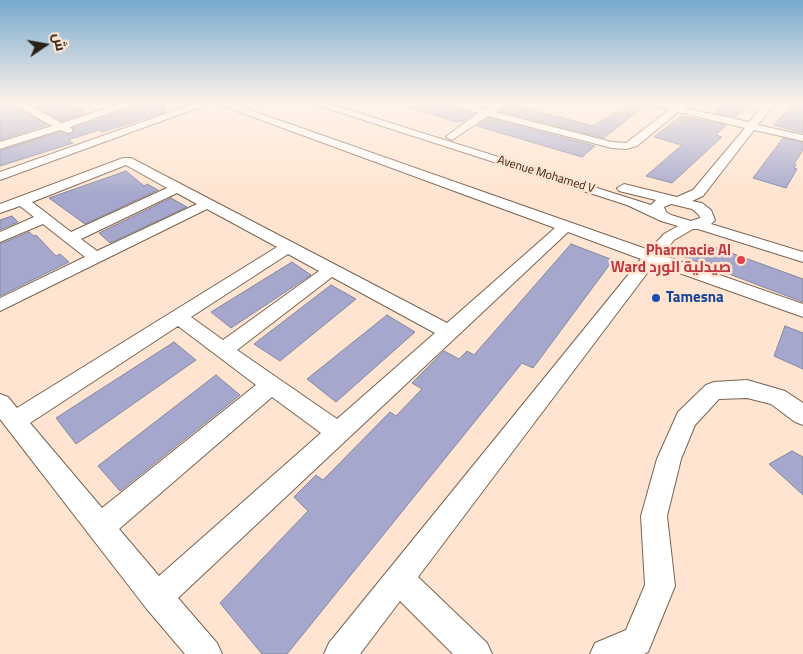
<!DOCTYPE html>
<meta charset="utf-8">
<style>
body{margin:0}
#map{position:relative;width:803px;height:654px;overflow:hidden;background:#ffe5d1;font-family:"Titillium Web",Cairo,sans-serif}
canvas{display:block}
.north{position:absolute;left:20px;top:20px;width:50px;height:50px;-webkit-text-stroke:4px #ffe5d1;paint-order:stroke;rotate:78deg;font-size:14px;font-weight:700;line-height:20px;text-align:center;color:#2a2119}
.north::after{content:'';display:block;margin:auto;width:18px;height:22px;background:#2a2119;clip-path:polygon(50% 0,100% 100%,50% 72%,0 100%)}
</style>
<div id="map">
<canvas width="803" height="654"></canvas>
<div class="north">ش</div>
</div>
<script>
const c = document.querySelector('canvas').getContext('2d');
c.lineJoin = 'round';
function fill(path, color) { c.fillStyle = color; c.fill(path, 'evenodd'); }
const toPath = rows => new Path2D(rows.map(r => 'M' + r).join(''));
function stroke(path, color, width, dash) { c.strokeStyle = color; c.lineWidth = width; c.lineCap = dash ? 'butt' : 'round'; c.setLineDash(dash || []); c.stroke(path); }
function label(font, color, halo, rows, align = 'center') {
  c.font = font + ' "Titillium Web",Cairo,sans-serif'; c.lineWidth = 5; c.setLineDash([]); c.textBaseline = 'middle'; c.strokeStyle = halo; c.fillStyle = color; for (const [text, x, y, turn = 0] of rows) {
    c.save(); c.translate(x, y); c.rotate((+turn || 0) * Math.PI / 180); c.textAlign = isNaN(turn) ? turn : align; if (halo) c.strokeText(text, 0, 0); c.fillText(text, 0, 0); c.restore();
  }
}
const building = toPath([
 [0,103,10,103,47,125,0,140,0,103],
 [30,103,69,103,86,113,62,121,30,103],
 [149,103,163,103,165,112,102,132,99,130,68,140,73,143,0,166,0,151,60,132,67,135,72,134,75,131,73,128,149,103],
 [408,103,443,103,474,114,463,121,457,122,407,107,408,103],
 [632,103,645,105,604,138,500,111,511,104,593,126,632,103],
 [722,103,749,103,735,117,714,113,722,103],
 [793,103,803,103,803,133,774,125,793,103],
 [681,116,726,125,716,135,722,137,672,183,646,176,682,145,654,137,681,116],
 [488,118,595,146,582,157,477,126,488,118],
 [783,138,803,143,803,150,794,164,796,165,794,168,797,169,786,188,753,178,783,138],
 [126,171,144,186,147,184,158,190,85,224,49,198,126,171],
 [171,198,187,207,110,243,99,233,171,198],
 [12,216,18,222,0,230,0,220,12,216],
 [29,232,34,236,36,235,56,256,60,254,69,262,0,296,0,244,29,232],
 [571,244,613,260,533,368,522,363,287,654,262,654,220,603,308,511,294,497,316,475,323,480,390,412,396,416,422,389,412,383,444,351,459,359,467,351,474,355,571,244],
 [709,245,803,279,803,302,679,255,709,245],
 [292,262,311,275,231,328,211,312,292,262],
 [331,285,356,299,280,361,254,344,331,285],
 [387,315,415,332,336,402,307,379,387,315],
 [785,326,803,333,803,369,774,356,785,326],
 [174,342,196,360,76,444,56,418,174,342],
 [216,375,240,395,120,491,98,466,216,375],
 [792,451,803,457,803,495,769,464,792,451]
]);
fill(building, '#a5a8cc');
stroke(building, '#8486a0', 1);
const minor = toPath([
 [12,103,25,103,62,123,122,103,138,103,70,127,73,130,72,132,68,133,60,130,0,149,0,142,52,126,12,103],
 [196,103,211,103,0,180,0,172,196,103],
 [215,103,230,103,649,250,664,234,678,226,661,221,627,205,311,103,327,103,651,205,656,200,619,191,617,188,624,184,677,197,693,190,745,128,678,112,637,146,626,149,612,148,488,116,452,140,446,137,448,135,478,113,445,103,463,103,485,109,496,103,509,103,495,112,612,142,626,143,669,110,645,103,664,103,675,106,678,103,689,103,684,108,749,122,765,103,775,103,758,125,803,135,803,141,754,130,703,196,692,201,702,203,711,210,715,220,711,224,803,252,803,262,698,229,693,229,674,240,662,255,803,304,803,317,654,264,418,577,487,643,492,654,453,654,400,601,360,654,324,654,329,643,641,259,568,232,178,598,217,643,222,654,185,654,146,608,0,419,0,394,8,397,17,408,277,247,207,209,0,311,0,298,85,257,43,224,0,242,0,232,34,217,20,206,0,213,0,204,123,158,131,158,447,323,555,228,215,103],
 [126,165,167,188,71,232,32,202,126,165],
 [177,193,197,204,97,251,81,239,177,193],
 [671,204,692,209,699,215,700,218,691,221,671,215,666,212,664,207,671,204],
 [288,254,319,271,223,340,191,317,288,254],
 [332,277,435,333,337,419,237,350,332,277],
 [178,326,256,385,102,508,30,423,178,326],
 [272,397,321,433,159,576,119,529,272,397],
 [747,380,785,391,803,403,803,425,795,422,771,404,747,398,719,399,695,425,681,459,667,516,675,586,648,652,644,654,590,654,595,643,626,630,645,585,641,516,657,459,678,412,706,385,714,382,747,380]
]);
stroke(minor, '#786351', 2);
fill(minor, '#fff');
const sky = c.createLinearGradient(0, 0, 0, 195);
sky.addColorStop(0, '#77a9ce');
sky.addColorStop(0.53, '#fff3ea');
sky.addColorStop(1, '#fff3ea00');
c.fillStyle = sky;
c.fillRect(0, 0, 803, 195);
for (const [x, y, r, color] of [
 [741,260,5,"#e0444e"],
 [656,298,5,"#1a4fb4"]
]) { const dot = new Path2D(); dot.arc(x, y, r, 0, 2 * Math.PI); c.fillStyle = color; c.fill(dot); stroke(dot, '#ffe5d1', 2); }
label('12px', '#2a2119', '#ffe5d1', [
 ["Avenue Mohamed V",546,175,17]
]);
label('bold 15px', '#be3a42', '#ffe5d1', [
 ["Pharmacie Al",731,251],
 ["Ward صيدلية الورد",731,268]
], 'right');
label('bold 15px', '#164399', '#ffe5d1', [
 ["Tamesna",666,298]
], 'left');
</script>
